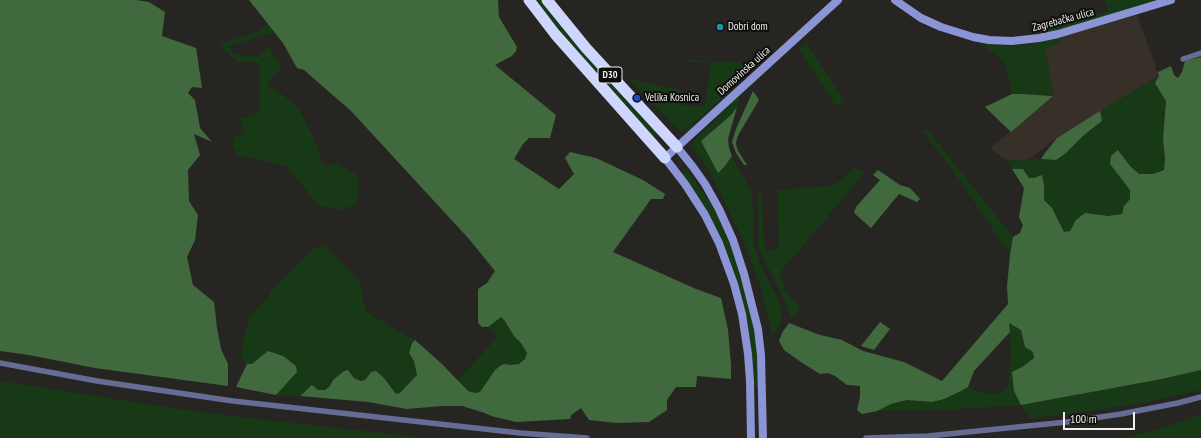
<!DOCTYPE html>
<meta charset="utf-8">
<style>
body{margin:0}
#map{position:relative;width:1201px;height:438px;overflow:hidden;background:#272522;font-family:"PT Sans Narrow",sans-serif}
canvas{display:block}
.scale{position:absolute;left:1063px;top:412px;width:72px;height:18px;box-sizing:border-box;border:2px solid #f0efed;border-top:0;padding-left:5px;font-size:12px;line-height:14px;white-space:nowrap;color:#f0efed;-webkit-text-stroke:3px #0f0e0d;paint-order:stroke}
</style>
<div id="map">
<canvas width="1201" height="438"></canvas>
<div class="scale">100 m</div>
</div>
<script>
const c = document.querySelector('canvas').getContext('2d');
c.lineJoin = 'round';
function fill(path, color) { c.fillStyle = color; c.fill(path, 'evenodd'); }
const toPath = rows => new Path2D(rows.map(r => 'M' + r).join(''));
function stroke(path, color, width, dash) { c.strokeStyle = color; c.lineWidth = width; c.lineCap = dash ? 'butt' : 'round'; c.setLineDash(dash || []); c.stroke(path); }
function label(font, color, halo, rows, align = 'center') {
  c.font = font + ' "PT Sans Narrow",sans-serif'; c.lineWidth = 4; c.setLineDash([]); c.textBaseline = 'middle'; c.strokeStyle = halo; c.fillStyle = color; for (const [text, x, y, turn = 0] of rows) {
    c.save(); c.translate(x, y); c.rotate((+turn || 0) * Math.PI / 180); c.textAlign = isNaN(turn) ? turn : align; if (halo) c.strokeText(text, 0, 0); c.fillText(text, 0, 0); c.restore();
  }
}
fill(toPath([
 [1137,15,1159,76,1057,138,1029,159,1007,161,990,148,1053,96,1045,48,1060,43,1059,37]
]), '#363029');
fill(toPath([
 [535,0,543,0,659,133,654,137,570,44],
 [1104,0,1159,0,1066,28,1048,32,1048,30,1062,21,1072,21,1109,11],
 [268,25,275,33,230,45,232,54,258,57,268,46,282,67,270,79,268,87,282,94,299,109,312,134,325,167,336,163,358,176,359,190,357,204,341,210,319,206,286,166,238,155,232,144,236,135,244,134,240,119,260,112,259,80,260,63,236,61,219,44,258,32],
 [1059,37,1060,43,1045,48,1053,96,1012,94,1008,74,1004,64,999,57,991,51,976,43,1011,46,1034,44],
 [807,43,845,102,836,106,798,48],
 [688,60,750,63,758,65,689,128,682,133,629,79,681,90,681,105,704,107,706,101,711,62,688,62],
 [1159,76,1155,83,1166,101,1163,139,1165,158,1164,170,1153,174,1139,174,1130,166,1118,150,1110,164,1130,190,1130,199,1124,206,1122,214,1108,216,1085,213,1076,220,1070,231,1064,232,1052,208,1044,200,1044,185,1042,175,1034,178,1029,178,1023,169,1012,169,1007,161,1029,159,1056,160,1066,153,1084,135,1102,122,1100,111],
 [741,92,737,107,731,115,701,141,725,166,732,156,751,191,754,211,753,244,761,266,778,298,781,310,781,323,772,335,759,283,743,240,719,190,707,168,691,145,694,140,716,120],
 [927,129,1013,237,1010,255,960,181,923,131],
 [855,168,865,172,779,274,785,284,783,287,790,297,801,308,792,319,777,285,760,252,758,244,759,223,757,197,761,191,764,238,766,252,777,249,779,244,777,190,832,186,844,178,851,170],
 [687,170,717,212,726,230,750,303,757,348,759,387,752,386,735,277,681,174],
 [321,245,326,247,359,280,366,312,415,340,412,343,409,353,414,361,417,375,400,393,396,394,384,378,376,371,371,372,365,380,361,381,354,378,348,370,344,371,333,380,330,386,325,390,318,390,312,385,300,396,276,395,297,372,247,364,241,357,241,352,245,330,250,317,253,312,267,299,272,290,314,249],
 [501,317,505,321,514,336,521,343,527,353,525,359,519,364,511,365,504,364,495,370,480,392,475,393,468,391,457,380,498,337,488,327],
 [1009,323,1021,330,1025,347,1033,352,1034,358,1022,367,1021,405,1162,379,1201,370,1201,390,1153,401,1104,409,1030,419,1021,405,948,410,877,411,891,404,907,400,932,402,954,395,968,387,987,394,996,394,1003,392,1008,387,1011,354],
 [0,381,172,408,240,417,427,438,0,438],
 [1201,414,1201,438,1123,438,1157,430]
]), '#173915');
fill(toPath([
 [0,0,136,0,149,2,165,12,162,36,196,48,202,88,192,87,188,93,195,100,200,128,212,142,194,134,200,155,188,170,189,201,198,215,195,240,187,257,193,285,214,302,217,328,221,349,228,364,228,386,95,368,29,355,0,351],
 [249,0,498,0,499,17,517,47,516,51,512,56,495,65,556,115,550,138,529,138,523,144,514,159,559,189,574,174,565,158,570,152,596,158,643,180,665,194,663,199,651,199,613,252,696,289,721,298,728,330,731,365,731,379,697,376,696,387,676,387,667,400,667,410,649,422,617,423,589,420,581,408,571,415,570,419,516,422,491,416,485,413,462,406,442,406,407,409,368,402,300,396,312,385,318,390,325,390,330,386,333,380,344,371,348,370,354,378,361,381,365,380,371,372,376,371,384,378,396,394,400,393,417,375,414,361,409,353,412,343,415,340,442,364,468,391,475,393,480,392,495,370,500,366,504,364,511,365,519,364,525,359,527,353,521,343,514,336,505,321,501,317,488,327,482,327,478,323,478,289,487,283,495,271,469,239,351,111,304,70,297,68,283,43],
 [1201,57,1201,370,1162,379,1021,405,1014,391,1012,372,1022,367,1034,358,1033,352,1025,347,1021,330,1009,323,1010,332,974,371,968,387,961,391,944,399,932,402,907,400,891,404,877,411,862,414,857,410,860,397,860,386,847,385,835,376,828,373,820,374,801,362,784,350,779,341,782,333,789,323,820,335,842,340,863,351,904,362,942,381,1008,304,1007,286,1010,255,1013,237,1020,233,1023,225,1019,217,1024,188,1012,169,1023,169,1029,178,1034,178,1042,175,1044,185,1044,200,1052,208,1064,232,1070,231,1076,220,1085,213,1108,216,1122,214,1124,206,1130,199,1130,190,1110,164,1111,156,1118,150,1130,166,1139,174,1153,174,1164,170,1165,158,1163,139,1166,101,1155,83,1159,76,1158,72,1171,66,1174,75,1178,78,1182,72,1185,61],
 [753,91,759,100,740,132,737,138,736,144,738,151,747,165,744,165,736,153,732,142,736,129],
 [1012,94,1020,94,1053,96,1011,132,985,107],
 [737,107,728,139,729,148,732,156,725,166,718,173,701,141,731,115],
 [1100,111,1102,121,1084,135,1066,153,1056,160,1041,159,1045,153,1057,138],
 [878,170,900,185,910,188,920,199,917,202,899,194,871,228,854,213,856,207,880,180,873,175],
 [880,322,890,329,874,350,861,346],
 [268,351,283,356,296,366,297,372,276,395,236,387,247,364,252,364]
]), '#41693e');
stroke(toPath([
 [1183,59,1201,53],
 [0,363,97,381,233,401,520,433,587,438],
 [866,438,928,436,1067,422,1121,414,1178,403,1201,397]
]), '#666c94', 5.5);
stroke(toPath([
 [895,0,921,18,941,27,973,37,989,40,1012,41,1039,38,1058,34,1171,0],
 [677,147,693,167,705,184,719,209,733,240,744,274,758,329,761,355,763,438],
 [751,438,750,381,748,354,742,314,734,284,719,243,705,215,685,184,665,158,838,0]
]), '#8b94d5', 8);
stroke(toPath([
 [529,0,555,34,665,158],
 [547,0,586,48,677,147]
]), '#cfd6fe', 11);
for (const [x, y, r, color] of [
 [720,27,4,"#0f9aa8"],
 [637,98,4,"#1a4fb4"]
]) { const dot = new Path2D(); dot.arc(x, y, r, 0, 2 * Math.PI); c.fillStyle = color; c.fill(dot); stroke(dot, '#0f0e0d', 1.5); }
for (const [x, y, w] of [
 [610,75,24]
]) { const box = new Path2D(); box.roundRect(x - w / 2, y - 8, w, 16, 3); c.fillStyle = '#0f0e0d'; c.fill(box); stroke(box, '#f0efed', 1); }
label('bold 10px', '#f0efed', null, [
 ["D30",610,75]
]);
label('11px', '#f0efed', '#0f0e0d', [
 ["Zagrebačka ulica",1063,20,-15],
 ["Domovinska ulica",744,71,-42]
]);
label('11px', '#f0efed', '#0f0e0d', [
 ["Dobri dom",728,27],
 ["Velika Kosnica",645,98]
], 'left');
</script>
